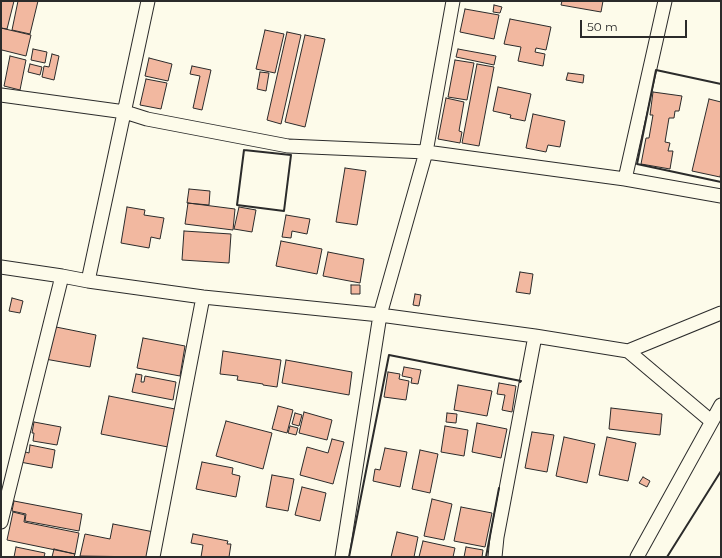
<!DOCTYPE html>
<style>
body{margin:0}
#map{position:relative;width:722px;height:558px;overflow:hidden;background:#fdfbea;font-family:Montserrat,sans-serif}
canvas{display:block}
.frame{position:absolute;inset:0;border:2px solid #2b2b2b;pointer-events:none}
.scale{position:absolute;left:580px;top:20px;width:107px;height:18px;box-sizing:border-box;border:2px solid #2b2b2b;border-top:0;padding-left:5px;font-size:12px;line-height:14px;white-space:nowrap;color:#2b2b2b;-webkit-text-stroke:3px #fdfbea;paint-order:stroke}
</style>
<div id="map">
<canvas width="722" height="558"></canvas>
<div class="frame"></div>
<div class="scale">50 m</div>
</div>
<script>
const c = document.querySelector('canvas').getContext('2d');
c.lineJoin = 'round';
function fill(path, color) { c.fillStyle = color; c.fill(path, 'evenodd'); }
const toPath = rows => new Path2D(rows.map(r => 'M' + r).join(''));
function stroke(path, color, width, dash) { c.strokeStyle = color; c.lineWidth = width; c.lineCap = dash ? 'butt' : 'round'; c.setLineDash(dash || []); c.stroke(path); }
const building = toPath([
 [1,1,14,1,7,29,1,28,1,1],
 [18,1,38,1,30,34,12,30,18,1],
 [562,1,603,1,601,12,561,5,562,1],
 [494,5,502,7,500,13,493,12,494,5],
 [465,9,499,15,494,39,460,32,465,9],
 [510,19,551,27,546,50,536,48,535,52,545,54,543,66,518,61,521,47,504,44,510,19],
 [1,28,31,35,26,56,2,50,1,52,1,28],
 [265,30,284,34,275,73,256,69,265,30],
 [287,32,301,35,281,124,267,120,287,32],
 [305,35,325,39,305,127,285,122,305,35],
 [33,49,47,52,45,63,31,60,33,49],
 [458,49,496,56,494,65,456,57,458,49],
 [52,54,59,56,54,80,42,77,44,66,49,67,52,54],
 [10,56,26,60,20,90,4,86,10,56],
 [149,58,172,64,168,81,145,76,149,58],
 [455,60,474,63,467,100,448,97,455,60],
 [30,64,42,67,40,75,28,72,30,64],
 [477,64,494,67,479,146,462,143,477,64],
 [192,66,211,70,202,110,193,108,200,76,190,74,192,66],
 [260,72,269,73,266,91,257,89,260,72],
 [568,73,584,75,583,83,566,80,568,73],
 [146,79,167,83,161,109,140,105,146,79],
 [498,87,531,94,525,121,510,118,511,115,493,111,498,87],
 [653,92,682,96,679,111,675,111,674,118,669,118,665,142,670,143,668,151,673,151,670,169,641,164,646,138,649,138,653,115,650,115,653,92],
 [446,98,464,102,459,131,462,132,460,143,438,139,446,98],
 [709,99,721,102,721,171,720,177,692,171,709,99],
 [533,114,565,121,560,147,548,145,546,152,526,148,533,114],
 [345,168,366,171,357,225,336,222,345,168],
 [189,189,210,191,209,205,187,203,189,189],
 [188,203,235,209,233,230,185,224,188,203],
 [127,207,145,210,144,215,164,218,160,239,151,237,149,248,121,243,127,207],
 [239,207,256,210,252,232,234,229,239,207],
 [286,215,310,219,307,234,292,231,291,238,282,237,286,215],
 [184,231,231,234,229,263,182,260,184,231],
 [281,241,322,249,317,274,276,266,281,241],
 [328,252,364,259,360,283,323,276,328,252],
 [520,272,533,274,530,294,516,292,520,272],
 [351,285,360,285,360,294,351,294,351,285],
 [415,294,421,295,419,306,413,305,415,294],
 [12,298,23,301,20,313,9,311,12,298],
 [51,326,96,335,90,367,45,359,51,326],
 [143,338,185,346,180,376,137,368,143,338],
 [223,351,281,360,277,387,263,385,263,384,237,380,238,376,220,374,223,351],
 [286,360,352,372,349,395,282,383,286,360],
 [404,367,421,370,418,384,411,383,412,378,402,376,404,367],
 [388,372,400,374,399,379,409,381,406,400,384,397,388,372],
 [136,374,142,375,141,382,144,382,145,376,176,382,173,400,132,392,136,374],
 [499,383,516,386,512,412,502,410,505,395,497,394,499,383],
 [458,385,492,391,487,416,454,410,458,385],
 [109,396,175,409,168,447,101,434,109,396],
 [278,406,293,410,287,433,272,429,278,406],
 [611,408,662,414,660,435,609,429,611,408],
 [304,412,332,420,327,440,299,433,304,412],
 [295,413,302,415,299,426,292,424,295,413],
 [447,413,457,414,456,423,446,422,447,413],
 [226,421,272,433,263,469,216,456,226,421],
 [34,422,61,427,57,445,33,441,34,433,32,433,34,422],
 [477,423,507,429,501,458,472,452,477,423],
 [290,426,298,428,296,435,288,433,290,426],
 [445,426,468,430,464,456,441,452,445,426],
 [532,432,554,435,547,472,525,468,532,432],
 [564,437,595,444,587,483,556,476,564,437],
 [607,437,636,443,628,481,599,475,607,437],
 [332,439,344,442,333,484,300,475,307,447,328,453,332,439],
 [30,445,55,450,52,468,20,462,22,451,29,453,30,445],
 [385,448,407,452,400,487,373,481,375,469,380,470,385,448],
 [420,450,438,454,430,493,412,489,420,450],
 [202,462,233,468,232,474,240,476,236,497,196,489,202,462],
 [272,475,294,479,288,511,266,507,272,475],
 [643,477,650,481,647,487,639,483,643,477],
 [302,487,326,493,320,521,295,515,302,487],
 [432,499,452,504,444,540,424,536,432,499],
 [14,501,82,514,79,531,25,521,26,514,12,511,14,501],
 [461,507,492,513,485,547,454,541,461,507],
 [13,512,25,515,24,522,79,533,75,554,7,540,13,512],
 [113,524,154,532,149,557,80,556,85,534,110,539,113,524],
 [397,532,418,537,414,557,391,557,397,532],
 [193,534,228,541,227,544,231,544,229,557,201,557,203,545,191,543,193,534],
 [423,541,455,548,453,557,419,557,423,541],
 [16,547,45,553,44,557,14,557,16,547],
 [466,547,483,550,482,557,464,557,466,547],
 [54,549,75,554,74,557,52,557,54,549]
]);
fill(building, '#f2b8a0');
stroke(building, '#2b2b2b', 1);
const street = toPath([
 [1,95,125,112,147,119,288,146,426,152,625,179,721,196],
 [625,179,665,1],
 [1,267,62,276,88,281,203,297,380,315,535,336,628,351,711,421],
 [88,281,148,1],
 [628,351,721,313],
 [1,522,62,276],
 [153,557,203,297],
 [342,557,380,315,426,152,453,1],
 [495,557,497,537,535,336],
 [637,557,721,405]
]);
stroke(street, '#2b2b2b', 15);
stroke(street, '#fdfbea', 13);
stroke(toPath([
 [721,84,656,70,637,164,721,182],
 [244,150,291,155,284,211,237,205,244,150],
 [349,557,389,355,521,381,520,382],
 [486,557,499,488],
 [667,557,721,471]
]), '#2b2b2b', 2);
</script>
